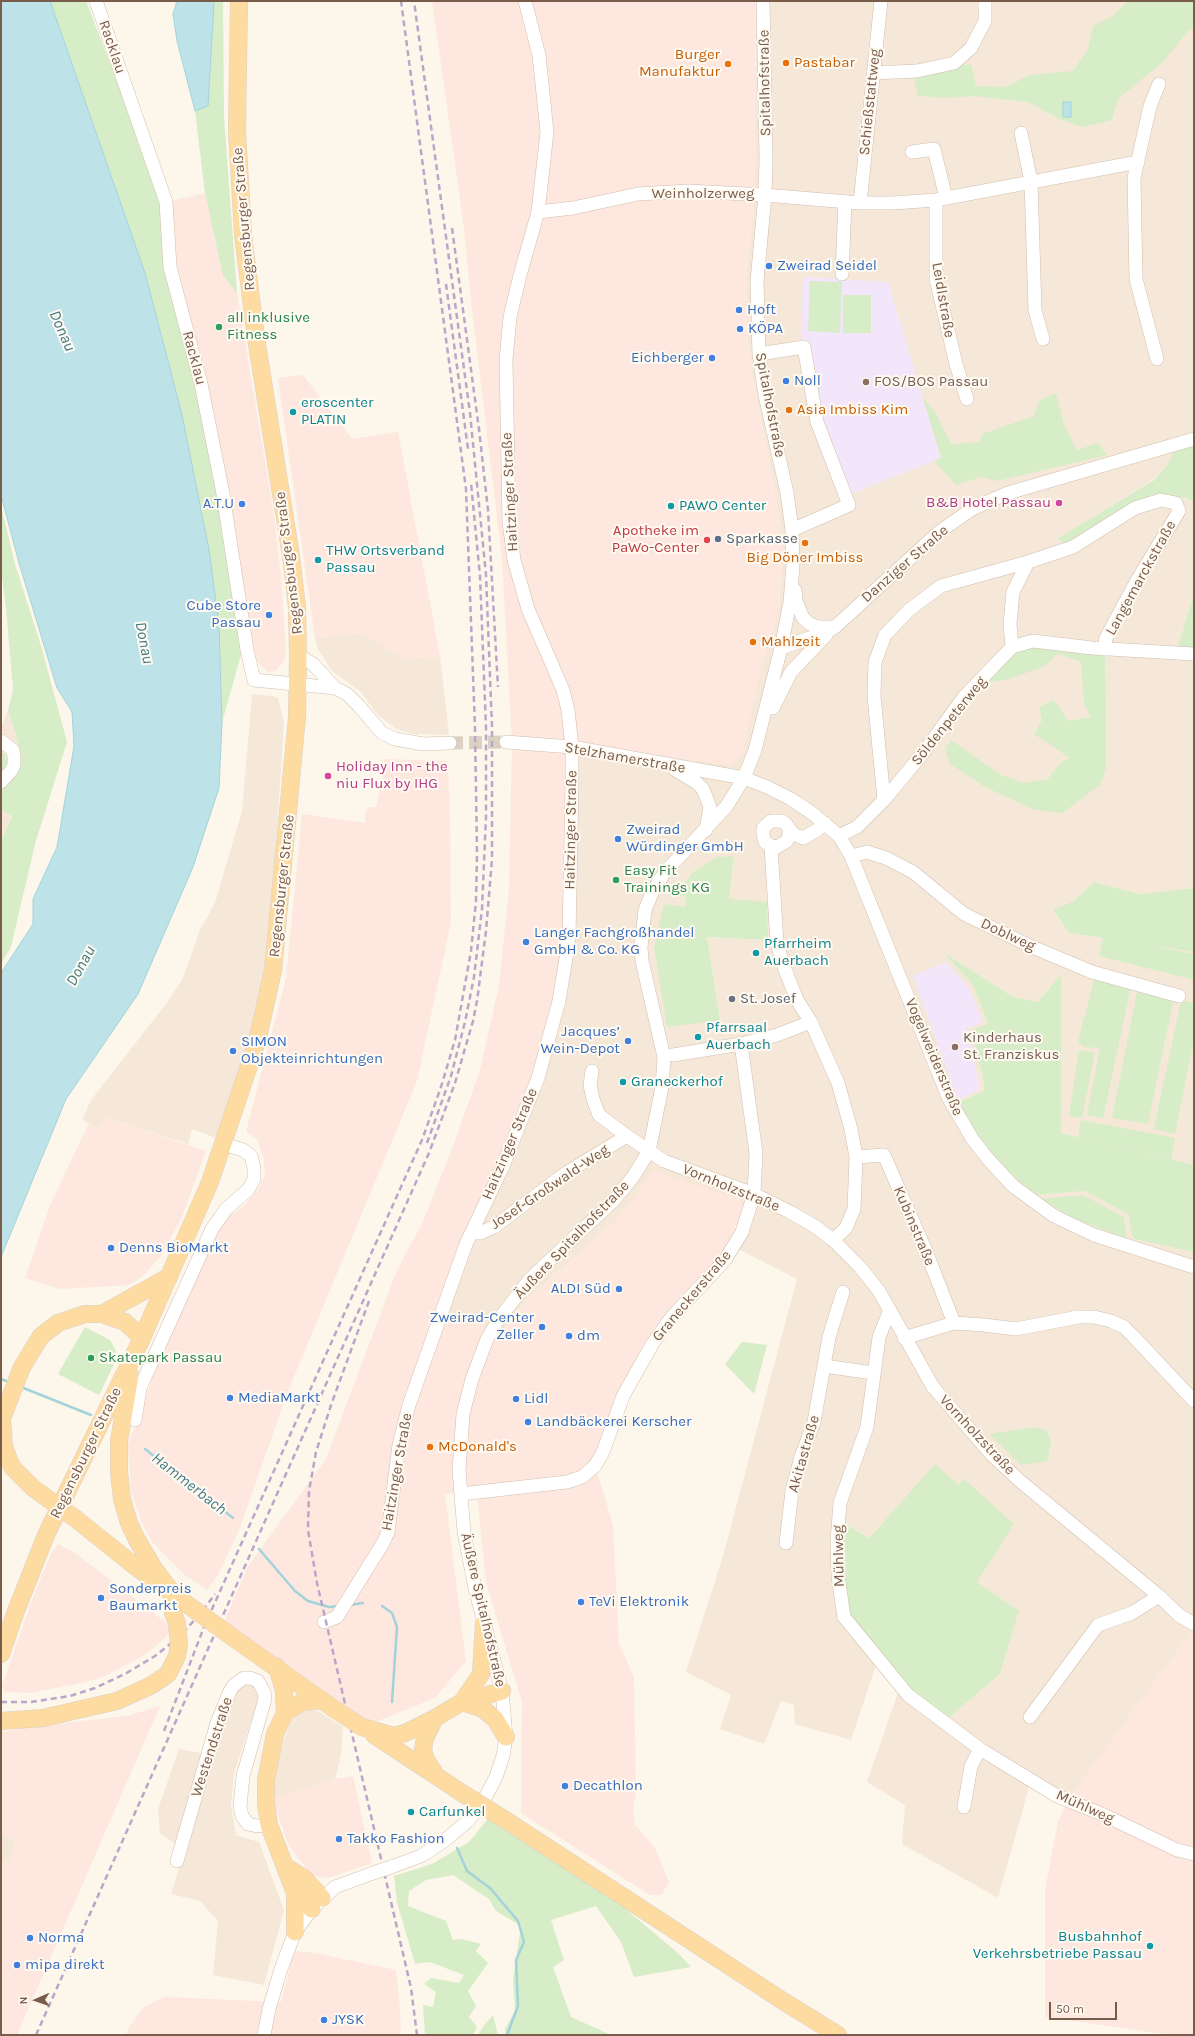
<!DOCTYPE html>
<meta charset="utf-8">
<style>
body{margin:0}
#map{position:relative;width:1195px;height:2036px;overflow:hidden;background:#fdf6ea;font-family:Karla,sans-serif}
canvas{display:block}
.frame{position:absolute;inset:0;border:2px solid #7a5c4b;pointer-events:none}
.north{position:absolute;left:16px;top:1980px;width:40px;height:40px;-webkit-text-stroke:3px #fffaf1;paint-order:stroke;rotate:268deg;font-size:11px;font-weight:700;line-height:16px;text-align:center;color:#7a5c4b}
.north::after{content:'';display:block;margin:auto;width:14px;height:18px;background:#7a5c4b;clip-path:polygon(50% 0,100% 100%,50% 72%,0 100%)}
.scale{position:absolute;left:1049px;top:2002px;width:68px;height:18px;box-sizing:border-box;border:2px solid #7a5c4b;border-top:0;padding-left:5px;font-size:12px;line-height:14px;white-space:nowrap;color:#7a5c4b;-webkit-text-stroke:3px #fffaf1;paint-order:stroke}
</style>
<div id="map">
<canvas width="1195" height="2036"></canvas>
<div class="frame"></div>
<div class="north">N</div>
<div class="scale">50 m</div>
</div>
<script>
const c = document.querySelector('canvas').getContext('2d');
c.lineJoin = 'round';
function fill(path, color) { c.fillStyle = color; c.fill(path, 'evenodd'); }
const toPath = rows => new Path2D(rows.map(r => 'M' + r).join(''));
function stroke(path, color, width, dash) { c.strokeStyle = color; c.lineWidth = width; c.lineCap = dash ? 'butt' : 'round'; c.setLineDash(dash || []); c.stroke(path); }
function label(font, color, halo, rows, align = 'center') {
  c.font = font + ' Karla,sans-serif'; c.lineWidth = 4; c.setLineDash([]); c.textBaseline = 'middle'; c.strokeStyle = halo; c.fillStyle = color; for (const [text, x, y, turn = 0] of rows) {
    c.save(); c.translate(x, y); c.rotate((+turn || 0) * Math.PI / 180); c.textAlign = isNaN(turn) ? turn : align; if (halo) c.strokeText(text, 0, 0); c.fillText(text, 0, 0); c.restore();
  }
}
fill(toPath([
 [756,1,1194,1,1194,439,1176,444,1168,464,1154,479,1058,539,1161,500,1184,497,1194,502,1194,593,1176,653,1194,654,1194,888,1139,894,1094,882,1074,901,1053,911,1069,933,1194,952,1194,1166,1061,1133,1061,974,1038,1002,1013,997,945,954,973,985,988,1024,971,1030,983,1077,984,1091,970,1099,1036,1195,1085,1191,1128,1214,1133,1239,1194,1252,1194,1629,1067,1801,1031,1780,998,1898,902,1844,905,1805,867,1782,900,1687,945,1721,1000,1674,1019,1611,976,1582,964,1480,959,1485,935,1465,869,1538,838,1519,878,1659,851,1740,795,1724,794,1705,781,1701,764,1744,720,1729,731,1695,686,1672,723,1556,797,1279,728,1244,737,1224,654,1172,618,1219,525,1301,500,1334,474,1319,440,1321,572,747,762,663,779,609,782,556,779,516,751,369,747,336,747,269,754,198],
 [734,857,729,900,768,940,707,937,720,1020,685,907,686,897,677,895,693,872],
 [362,633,405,659,440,656,449,735,412,734,396,729,377,714,360,691,332,671,318,649,315,638],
 [252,694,272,696,278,698,284,723,273,891,261,999,256,1025,216,1138,192,1129,188,1144,104,1117,98,1128,82,1120,91,1100,166,1004,182,980,200,930,215,903,242,811],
 [8,710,20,749,21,758,18,769,1,792,1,772,8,764,4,753,1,753,1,729],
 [1,810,12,815,1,841],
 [248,1683,258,1689,259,1701,250,1724,234,1774,231,1805,236,1835,259,1842,284,1910,264,1985,213,1975,218,1921,200,1901,171,1894,185,1849,160,1834,158,1809,179,1749,210,1755,239,1686],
 [306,1709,316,1710,343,1727,341,1755,335,1779,273,1800,278,1755,291,1721],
 [1,1835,15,1839,16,1843,10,1864,1,1862]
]), '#f6e8d8');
fill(toPath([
 [432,1,756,1,754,198,747,269,747,336,751,369,779,516,782,556,779,609,762,663,743,753,728,765,572,747,570,902,542,1065,440,1321,474,1319,500,1334,525,1301,618,1219,654,1172,741,1199,741,1211,728,1244,705,1272,673,1306,646,1341,628,1373,593,1458,613,1525,619,1644,634,1677,636,1793,633,1808,635,1825,655,1848,669,1883,661,1895,650,1895,521,1813,522,1702,486,1583,477,1493,445,1494,466,1661,435,1698,363,1727,221,1629,248,1566,326,1459,397,1270,422,1224,452,1149,480,1070,499,986,509,889,512,742,502,559,472,309,463,220],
 [205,193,223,276,237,293,274,515,281,576,286,651,284,661,276,671,268,672,259,664,252,647,178,273,171,201],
 [303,375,352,439,398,432,440,656,405,659,362,633,315,638,278,378],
 [382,759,448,761,450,824,451,922,417,1081,288,1391,239,1530,218,1575,207,1590,185,1575,151,1541,142,1522,131,1492,128,1445,160,1358,214,1235,228,1217,245,1205,257,1191,265,1175,264,1159,257,1139,246,1132,286,978,302,814,365,823,366,810,371,807,376,807,385,766],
 [104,1117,206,1151,182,1217,161,1256,144,1275,129,1285,60,1289,25,1278,51,1203,89,1123,98,1128],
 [58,1544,74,1552,169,1625,171,1631,164,1639,145,1655,103,1677,85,1682,29,1693,5,1692,2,1686,34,1594,51,1554],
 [1194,1629,1194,2035,1171,2035,1045,2017,1045,1890,1058,1822,1067,1801],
 [160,1706,17,2035,1,2035,1,1862,10,1864,16,1843,15,1839,1,1835,1,1732,27,1727,127,1716],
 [353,1776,372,1863,328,1878,311,1875,288,1844,273,1800,335,1779],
 [294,1951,315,1953,396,1970,400,2007,401,2035,126,2035,128,2029,144,2007,164,1997,281,2002]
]), '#fee7de');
fill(toPath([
 [803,277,888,282,941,458,848,495,824,435,801,343],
 [946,962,969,988,983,1022,967,1028,980,1089,958,1100,913,976]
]), '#f3e6fa');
fill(toPath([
 [50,1,86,1,161,195,160,219,166,266,196,386,216,489,242,651,222,723,219,624,209,550,182,415,145,273],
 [214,1,223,1,224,117,237,293,223,276,205,193,195,111,208,105],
 [1128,1,1194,1,1194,27,1189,30,1163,62,1118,99,1112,120,1082,127,1062,120,1028,102,975,96,945,98,918,96,913,74,957,64,971,65,976,86,1006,87,1029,75,1073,71,1088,49,1093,26,1114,15],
 [810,281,842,282,840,333,808,331],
 [843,295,871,295,871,333,843,333],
 [1056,393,1064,425,1077,450,1098,443,1107,455,997,481,981,477,956,485,934,461,941,458,923,398,935,412,951,444,979,442,982,434,1034,416,1039,401],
 [1194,439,1194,502,1184,497,1161,500,1073,547,1057,539,1154,480,1168,464,1176,444],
 [1,506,15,564,42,649,67,742,35,844,11,947,1,964,1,841,12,816,1,810,1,792,18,769,21,758,20,749,8,710,13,690,6,608,1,569],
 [1194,593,1194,654,1176,653],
 [1037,645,1105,652,1106,770,1100,785,1062,813,1035,810,985,787,950,764,945,748,951,740,1001,775,1025,783,1048,779,1061,762,1070,758,1034,734,1042,720,1039,707,1054,700,1068,721,1091,717,1084,705,1081,662,1058,654,1043,667,1006,680,987,682,1018,650],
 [1,753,4,753,8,764,1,772],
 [734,856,729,899,767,902,768,940,707,937,720,1020,667,1027,654,947,664,904,685,907,686,897,676,895,693,872,717,857],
 [1094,882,1139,894,1194,888,1194,952,1153,946,1194,954,1194,980,1099,956,1103,938,1069,933,1053,910,1074,901],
 [944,953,1013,997,1038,1002,1061,974,1061,1133,1194,1165,1194,1252,1133,1239,1128,1214,1085,1191,1036,1195,986,1152,958,1103,984,1091,983,1077,971,1030,988,1024,973,985],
 [1095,977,1131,986,1103,1118,1087,1115,1100,1048,1084,1047,1078,1041],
 [1138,988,1174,997,1148,1124,1112,1118],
 [1181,1000,1194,1003,1194,1039,1175,1134,1154,1129],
 [1079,1050,1095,1053,1082,1118,1069,1116],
 [1081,1120,1175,1138,1171,1159,1078,1137],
 [1083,1195,1124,1217,1127,1239,1073,1218,1041,1199],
 [85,1327,110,1340,116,1351,114,1364,99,1395,58,1374],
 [742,1342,767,1345,754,1394,725,1364],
 [1035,1427,1046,1430,1051,1442,1047,1461,1021,1465,989,1434],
 [935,1464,959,1485,964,1479,1014,1524,977,1582,1019,1611,1000,1674,945,1721,910,1696,844,1617,837,1519,869,1538],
 [488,1819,609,1895,679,1954,691,1967,634,1977,621,1942,596,1906,551,1920,564,1960,553,1967,571,2017,611,2035,505,2035,505,2029,515,2011,513,1979,521,1926,496,1911,489,1899,453,1875,426,1880,409,1891,408,1906,446,1921,453,1940,462,1939,481,1944,476,1951,488,1963,468,1991,476,2006,469,2017,477,2027,473,2035,425,2035,423,2005,433,2007,436,1992,424,1984,431,1978,459,1983,464,1975,430,1962,415,1964,397,1902,394,1876,432,1864,469,1842],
 [493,2015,498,2035,478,2035,482,2028]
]), '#d6edc7');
const water = toPath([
 [1,1,50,1,145,273,182,415,209,550,219,624,222,723,219,788,193,867,138,994,66,1099,1,1257,1,973,33,924,33,899,57,847,74,746,72,712,57,688,19,563,1,495,1,1],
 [177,1,214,1,208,106,195,111,177,41,173,14,177,1],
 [1063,102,1071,102,1071,117,1063,117,1063,102]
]);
fill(water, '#bde3e9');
stroke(water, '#a2d3db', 1);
stroke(toPath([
 [1,1379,9,1382],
 [21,1387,91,1415],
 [145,1449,233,1518],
 [259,1549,295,1591,308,1601,329,1607,339,1606],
 [350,1605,363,1603],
 [382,1606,392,1613,397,1627,392,1702],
 [457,1848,467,1871,490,1888,518,1921,524,1942,516,1960,518,2006,507,2035]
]), '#a2d3db', 2.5);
stroke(toPath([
 [450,743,506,742]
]), '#dcd0c2', 13, [13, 6]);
const minor = toPath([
 [96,1,166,202,170,267,201,384,222,488,247,650,254,680,335,688,347,694,359,706,382,733,395,739,423,744,450,743],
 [873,73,917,71,954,63,971,48,985,21,985,1],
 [1021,133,1031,182,1035,310,1043,339],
 [912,152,934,149,946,198],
 [936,200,936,279,956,364,967,399],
 [860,203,881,1],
 [538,212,573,208,638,194,688,191,765,195,860,203,893,203,936,200,1138,162],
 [842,274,845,202],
 [759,354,804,347,817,422,849,505,792,530],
 [1157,359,1136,279,1134,178,1150,106,1159,84],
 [795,590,796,601,803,618,810,624,818,627,833,627],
 [1012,647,1010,624,1013,592,1028,562],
 [781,648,818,635,835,627,939,532,972,509,1008,493,1194,439],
 [298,655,313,664,335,688],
 [773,708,791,672,827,634],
 [1,741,13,750,14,757,14,765,11,771,1,782],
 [506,742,572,747,744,778,767,787,791,799,812,813,839,836,851,856,949,1099,973,1140,989,1160,1013,1186,1054,1216,1094,1235,1194,1267],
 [674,769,697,783,703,789,710,807,706,830],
 [884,800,874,696,875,662,885,635,909,610,941,586,1028,562,1073,547,1135,508,1161,500,1176,503,1179,511,1136,582,1106,638,1104,649],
 [789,829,789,835,787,841,777,847,771,846,765,842,763,835,763,828,771,821,782,821,786,824,793,834,803,838,817,830,825,823],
 [839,836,857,827,884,800,923,753,964,697,1012,647,1033,641,1092,648,1194,654],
 [771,846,777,943,784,967,797,1000,811,1022,838,1083,851,1129,856,1157,854,1209,846,1228,833,1240],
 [851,856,867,852,886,858,913,872,964,914,1030,946,1092,972,1179,996],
 [673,1055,741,1044,777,1035,811,1022],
 [592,1071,590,1085,593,1099,599,1115,627,1136,664,1161,754,1194,790,1212,816,1227,833,1240,860,1267,879,1291,933,1387,992,1455,1020,1481,1159,1596,1180,1616,1194,1624],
 [856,1157,884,1155,926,1251,954,1323,984,1325,1016,1329,1078,1317,1094,1317,1111,1321,1124,1327,1134,1337,1194,1401],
 [472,1233,480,1233,494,1227,566,1173,627,1136],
 [890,1310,879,1337,867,1427,840,1503,837,1541,838,1576,844,1617,908,1695,980,1749,1057,1796,1104,1815,1177,1850,1194,1854],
 [904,1338,954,1323],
 [824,1366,873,1373],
 [135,1420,140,1388,212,1229,226,1209,248,1190,254,1179,254,1168,251,1156,243,1150,224,1144],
 [461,1494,567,1482,582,1477,595,1466,603,1452,623,1396,653,1343,671,1318,725,1260,742,1232,754,1194,756,1153,741,1044],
 [786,1543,792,1491,801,1457,814,1422,829,1337,843,1292],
 [324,1622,337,1617,383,1543,388,1532,399,1445,409,1405,466,1244,502,1168,538,1078,559,1001,566,958,569,936,572,785,572,747,568,710,563,690,528,609,514,560,509,522,506,360,510,317,520,275,538,212,547,132,539,55,525,1],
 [1030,1717,1098,1625,1132,1613,1159,1596],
 [964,1807,971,1766,980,1749],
 [177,1861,217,1723,230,1691,234,1685,244,1678,250,1678,258,1681,264,1692,265,1699,243,1776,240,1806,242,1816,248,1824,257,1826,269,1825],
 [391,1867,421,1856,444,1841,469,1820,486,1796,496,1777,503,1756,506,1737,502,1691,475,1588,464,1532,459,1470,463,1414,472,1379,487,1339,499,1319,530,1279,614,1200,633,1177,649,1151,662,1087,664,1057,642,961,641,947,645,910,652,893,664,873,726,807,744,778,755,750,781,648,790,602,793,566,792,530,787,493,765,395,759,354,757,281,765,195,766,159,763,1],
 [264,2035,269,2009,281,1969,295,1932,312,1909,335,1887,373,1873]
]);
const major = toPath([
 [102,1314,169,1277],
 [130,1375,119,1441,119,1472,122,1499,129,1523,137,1540,155,1570,176,1597],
 [2,1420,4,1447,12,1467,33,1488],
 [1,1421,22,1367,41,1336,58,1323,85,1314,102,1314,125,1322,142,1338],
 [76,1519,136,1567,195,1610],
 [235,1639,334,1709],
 [1,1654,16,1611,46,1535,142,1338,210,1182,257,1042,273,970,297,717,298,655,297,607,291,556,256,338,243,235,237,131,239,1],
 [277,1667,284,1691,285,1713,275,1734,266,1780,266,1803,269,1825,295,1893,295,1932],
 [462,1702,481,1674,484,1623],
 [462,1702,483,1709,495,1719,506,1737],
 [285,1713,302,1702,320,1700],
 [1,1721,43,1718,117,1701,152,1685,168,1674],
 [362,1727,394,1736,405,1733,435,1718,462,1702,502,1691],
 [374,1735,462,1793],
 [434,1772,426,1760,423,1750,425,1738,435,1718],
 [507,1821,783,2001,838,2035],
 [285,1866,304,1878,322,1898],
 [295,1893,312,1909]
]);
stroke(minor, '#d1beae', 14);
stroke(major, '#dad1cd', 18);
stroke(minor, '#fff', 13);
stroke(major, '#fddba1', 17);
stroke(toPath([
 [452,228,479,429,488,510,498,687],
 [446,284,468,449],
 [427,1143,451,1076,465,1022,474,977,482,909,486,817,486,727,480,576,471,483],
 [369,1301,331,1405,316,1452,309,1491,308,1530,317,1583,411,1988,417,2035],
 [1,1702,31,1702,70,1696,95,1688,125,1674,155,1656,178,1638,200,1614,215,1594],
 [164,1731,204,1627,422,1140,441,1087,455,1040,471,951,476,901,477,853,475,728,466,489,401,1],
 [36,2035,429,1153,455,1083,473,1021,477,1001,486,931,492,859,492,727,486,575,470,413,414,1]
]), '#b9a6c9', 2.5, [6, 4]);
const minorBridge = toPath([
 [373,1873,391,1867]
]);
const majorBridge = toPath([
 [33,1488,76,1519],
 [195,1610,235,1639],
 [168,1674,177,1656,179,1644,177,1623,172,1610],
 [334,1709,362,1727],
 [462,1793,507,1821]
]);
stroke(minorBridge, '#d1beae', 14, []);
stroke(majorBridge, '#dad1cd', 18, []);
stroke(minorBridge, '#fff', 13);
stroke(majorBridge, '#fddba1', 17);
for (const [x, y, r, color] of [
 [786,63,4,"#e8710a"],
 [728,64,4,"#e8710a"],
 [769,266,4,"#3f7fe0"],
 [739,310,4,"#3f7fe0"],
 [219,327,4,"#2e9e5b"],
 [740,329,4,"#3f7fe0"],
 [712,358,4,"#3f7fe0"],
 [786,381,4,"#3f7fe0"],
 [866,382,4,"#8d6e63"],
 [789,410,4,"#e8710a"],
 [293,412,4,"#0f9aa8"],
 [1059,503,4,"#d1479c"],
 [242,504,4,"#3f7fe0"],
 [671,506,4,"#0f9aa8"],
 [718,539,4,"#5c6f8a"],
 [707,540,4,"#e0444e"],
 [805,543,4,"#e8710a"],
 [318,560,4,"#0f9aa8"],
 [269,615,4,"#3f7fe0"],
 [753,642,4,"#e8710a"],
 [328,776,4,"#d1479c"],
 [618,839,4,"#3f7fe0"],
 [616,880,4,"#2e9e5b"],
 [526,942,4,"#3f7fe0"],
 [756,953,4,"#0f9aa8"],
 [732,999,4,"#6b7280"],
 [698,1037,4,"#0f9aa8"],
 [628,1041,4,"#3f7fe0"],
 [955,1047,4,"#8d6e63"],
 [233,1051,4,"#3f7fe0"],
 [623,1082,4,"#0f9aa8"],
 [111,1248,4,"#3f7fe0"],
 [619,1289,4,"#3f7fe0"],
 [542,1327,4,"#3f7fe0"],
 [569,1336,4,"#3f7fe0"],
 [91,1358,4,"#2e9e5b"],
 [230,1398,4,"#3f7fe0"],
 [516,1399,4,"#3f7fe0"],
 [528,1422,4,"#3f7fe0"],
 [430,1447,4,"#e8710a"],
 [101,1598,4,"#3f7fe0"],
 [581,1602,4,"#3f7fe0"],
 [565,1786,4,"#3f7fe0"],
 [411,1812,4,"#0f9aa8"],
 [339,1839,4,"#3f7fe0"],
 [30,1938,4,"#3f7fe0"],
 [1150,1946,4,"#0f9aa8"],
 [17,1965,4,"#3f7fe0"],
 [324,2020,4,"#3f7fe0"]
]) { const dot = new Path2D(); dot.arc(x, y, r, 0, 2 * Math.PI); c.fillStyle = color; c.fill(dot); stroke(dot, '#fffaf1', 1.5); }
label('15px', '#7a5c4b', '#fffaf1', [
 ["Racklau",112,47,71],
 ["Spitalhofstraße",765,83,-91],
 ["Schießstattweg",870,102,-84],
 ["Weinholzerweg",703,194],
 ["Regensburger Straße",244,219,-95],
 ["Leidlstraße",943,300,80],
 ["Racklau",194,358,75],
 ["Spitalhofstraße",770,405,79],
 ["Haitzinger Straße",510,492,-93],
 ["Regensburger Straße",289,563,-97],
 ["Danziger Straße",905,564,-41],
 ["Langemarckstraße",1141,578,-61],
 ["Söldenpeterweg",949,721,-51],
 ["Stelzhamerstraße",625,758,10],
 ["Haitzinger Straße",571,830,-89],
 ["Regensburger Straße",282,886,-84],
 ["Doblweg",1008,935,25],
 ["Vogelweiderstraße",934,1057,67],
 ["Haitzinger Straße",510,1144,-67],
 ["Josef-Großwald-Weg",550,1187,-34],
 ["Vornholzstraße",731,1188,22],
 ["Kubinstraße",914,1226,67],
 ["Äußere Spitalhofstraße",572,1240,-46],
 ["Graneckerstraße",692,1296,-50],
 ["Vornholzstraße",977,1435,47],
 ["Regensburger Straße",86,1453,-64],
 ["Akitastraße",804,1454,-74],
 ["Haitzinger Straße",397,1472,-80],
 ["Mühlweg",839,1556,-91],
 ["Äußere Spitalhofstraße",483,1610,77],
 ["Westendstraße",212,1747,-72],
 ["Mühlweg",1085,1807,24]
]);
label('15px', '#c56008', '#fffaf1', [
 ["Burger",720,55,"right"],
 ["Manufaktur",720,72,"right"],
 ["Pastabar",794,63],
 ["Asia Imbiss Kim",797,410],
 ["Big Döner Imbiss",805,558,"center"],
 ["Mahlzeit",761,642],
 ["McDonald's",438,1447]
], 'left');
label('15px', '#366cbe', '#fffaf1', [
 ["Zweirad Seidel",777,266],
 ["Hoft",747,310],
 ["KÖPA",748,329],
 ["Eichberger",704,358,"right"],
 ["Noll",794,381],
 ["A.T.U",234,504,"right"],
 ["Cube Store",261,606,"right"],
 ["Passau",261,623,"right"],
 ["Zweirad",626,830],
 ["Würdinger GmbH",626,847],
 ["Langer Fachgroßhandel",534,933],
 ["GmbH & Co. KG",534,950],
 ["Jacques’",620,1032,"right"],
 ["Wein-Depot",620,1049,"right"],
 ["SIMON",241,1042],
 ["Objekteinrichtungen",241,1059],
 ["Denns BioMarkt",119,1248],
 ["ALDI Süd",611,1289,"right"],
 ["Zweirad-Center",534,1318,"right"],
 ["Zeller",534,1335,"right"],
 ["dm",577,1336],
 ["MediaMarkt",238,1398],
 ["Lidl",524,1399],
 ["Landbäckerei Kerscher",536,1422],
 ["Sonderpreis",109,1589],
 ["Baumarkt",109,1606],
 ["TeVi Elektronik",589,1602],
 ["Decathlon",573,1786],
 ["Takko Fashion",347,1839],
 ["Norma",38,1938],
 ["mipa direkt",25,1965],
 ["JYSK",332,2020]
], 'left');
label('15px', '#27864d', '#fffaf1', [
 ["all inklusive",227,318],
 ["Fitness",227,335],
 ["Easy Fit",624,871],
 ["Trainings KG",624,888],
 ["Skatepark Passau",99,1358]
], 'left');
label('15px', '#785e54', '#fffaf1', [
 ["FOS/BOS Passau",874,382],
 ["Kinderhaus",963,1038],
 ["St. Franziskus",963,1055]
], 'left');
label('15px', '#0d838f', '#fffaf1', [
 ["eroscenter",301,403],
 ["PLATIN",301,420],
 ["PAWO Center",679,506],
 ["THW Ortsverband",326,551],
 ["Passau",326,568],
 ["Pfarrheim",764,944],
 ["Auerbach",764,961],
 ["Pfarrsaal",706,1028],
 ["Auerbach",706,1045],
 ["Graneckerhof",631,1082],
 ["Carfunkel",419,1812],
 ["Busbahnhof",1142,1937,"right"],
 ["Verkehrsbetriebe Passau",1142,1954,"right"]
], 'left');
label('15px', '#b23c85', '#fffaf1', [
 ["B&B Hotel Passau",1051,503],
 ["Holiday Inn - the",336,767,"left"],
 ["niu Flux by IHG",336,784,"left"]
], 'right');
label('15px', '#be3a42', '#fffaf1', [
 ["Apotheke im",699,531],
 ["PaWo-Center",699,548]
], 'right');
label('15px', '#4e5e75', '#fffaf1', [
 ["Sparkasse",726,539]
], 'left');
label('15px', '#5b616d', '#fffaf1', [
 ["St. Josef",740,999]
], 'left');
label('italic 16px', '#407b87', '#fffaf1', [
 ["Donau",62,331,66],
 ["Donau",144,643,79],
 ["Donau",81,966,-61],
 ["Hammerbach",189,1484,38]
]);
</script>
